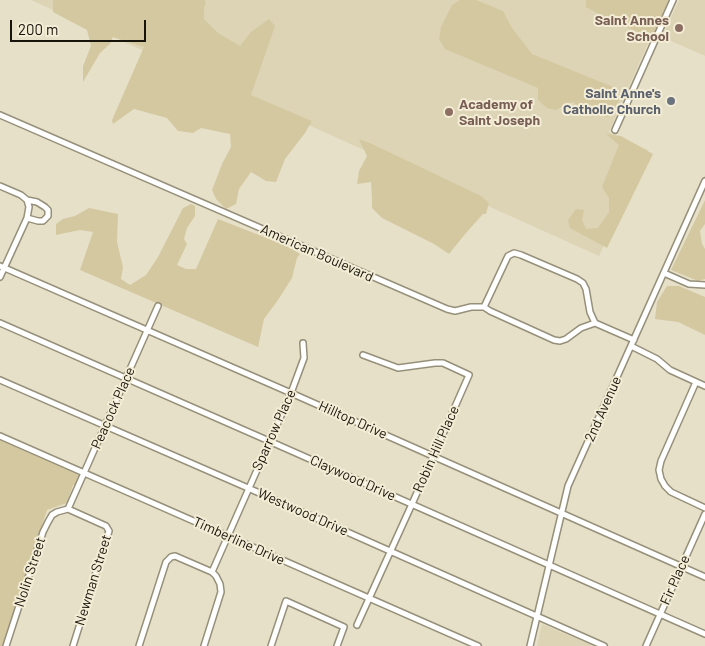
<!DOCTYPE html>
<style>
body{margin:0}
#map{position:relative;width:705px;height:646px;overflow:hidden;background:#e7e0c9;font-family:Barlow,sans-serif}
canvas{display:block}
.scale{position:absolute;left:10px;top:20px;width:136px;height:22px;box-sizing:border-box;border:2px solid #17140c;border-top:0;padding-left:6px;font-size:15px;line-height:18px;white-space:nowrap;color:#17140c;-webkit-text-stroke:4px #f4edd6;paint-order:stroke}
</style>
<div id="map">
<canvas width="705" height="646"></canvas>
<div class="scale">200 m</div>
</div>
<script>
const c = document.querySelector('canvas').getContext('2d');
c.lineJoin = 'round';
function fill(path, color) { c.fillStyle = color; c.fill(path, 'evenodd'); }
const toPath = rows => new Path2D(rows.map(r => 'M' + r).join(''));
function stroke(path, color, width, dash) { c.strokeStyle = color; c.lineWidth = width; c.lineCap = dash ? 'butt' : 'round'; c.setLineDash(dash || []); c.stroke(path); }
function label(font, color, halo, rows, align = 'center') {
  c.font = font + ' Barlow,sans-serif'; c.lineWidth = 4; c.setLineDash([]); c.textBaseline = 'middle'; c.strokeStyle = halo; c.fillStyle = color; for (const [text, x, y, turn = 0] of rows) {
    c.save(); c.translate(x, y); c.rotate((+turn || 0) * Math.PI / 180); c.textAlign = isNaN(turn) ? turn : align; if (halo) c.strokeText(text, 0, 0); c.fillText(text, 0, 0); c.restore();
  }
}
fill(toPath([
 [31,0,667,0,609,132,648,150,599,256],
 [679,0,705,0,705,56,662,37],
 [542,624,594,646,537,646]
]), '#ddd4b5');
fill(toPath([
 [53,0,204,0,206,2,204,8,204,19,218,33,240,46,251,32,269,19,275,26,251,95,312,121,305,133,285,159,276,182,266,181,251,172,239,189,236,204,226,209,216,199,212,190,222,164,231,147,230,134,201,128,193,133,178,131,167,118,134,109,113,124,112,120,144,47,113,37,110,44,100,53,83,82,83,66,91,46,87,30,53,12],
 [460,0,476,0,503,11,512,28,532,54,613,87,619,100,615,110,608,117,586,112,573,102,568,103,556,110,547,108,538,100,538,88,445,49,439,39,441,27,452,5],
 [586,0,669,0,653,37,638,32,612,21,586,7],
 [606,134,621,136,653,154,607,248,570,228,568,220,576,209,584,210,582,220,586,229,598,228,609,212,609,198,602,187,619,145],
 [359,139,372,144,481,196,489,203,486,214,483,214,466,233,449,254,434,244,382,218,372,208,372,199,371,182,357,184,359,171,367,156],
 [705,200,705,224,700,231,702,244,705,249,705,279,698,281,671,270],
 [191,204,195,206,195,216,187,228,184,239,187,244,177,265,186,269,196,269,218,219,287,246,300,254,297,258,292,278,278,300,264,319,258,347,80,270,93,232,80,230,56,235,56,224,63,219,75,216,89,208,118,214,117,242,123,267,121,279,130,285,146,275,158,257,183,208],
 [667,286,679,286,705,297,705,335,678,322,655,319,657,302],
 [0,438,75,470,80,476,76,485,73,485,67,503,47,510,4,646,0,646]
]), '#d4c8a1');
const minor = toPath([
 [0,115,447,309,455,311,471,307,484,307,490,311,554,340,560,341,566,339,581,328,595,323,634,340],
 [615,130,673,0],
 [0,186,21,195,27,200,29,207,27,218,0,277],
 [27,200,37,202,45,207,48,210,48,216,43,221,38,221,27,218],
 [0,266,291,393,705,577],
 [664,273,689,284,705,285],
 [484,307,508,256,514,253,521,255,577,279,583,283,586,289,590,312,595,323],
 [0,323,269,441,705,634],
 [631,346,657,359,670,370,705,386],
 [0,380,248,488,604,646],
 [696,382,661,461,659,470,661,479,665,486,671,492,705,508],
 [0,436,478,646],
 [68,509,158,306],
 [212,572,291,393,304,358,303,343],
 [357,625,412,504,469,375,443,363,435,363,398,368,363,355],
 [6,646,43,532,48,522,52,515,57,512,68,509,106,526,109,531,73,646],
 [139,646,166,562,171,557,175,556,212,572,216,576,220,584,221,592,204,646],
 [271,646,286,601,344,627,337,646],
 [530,646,568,486,705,181],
 [646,646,705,514]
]);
stroke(minor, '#96907a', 8);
stroke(minor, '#fff', 5);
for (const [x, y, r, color] of [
 [679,28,5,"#8d6e63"],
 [671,101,5,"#6b7280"],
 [449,112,5,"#8d6e63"]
]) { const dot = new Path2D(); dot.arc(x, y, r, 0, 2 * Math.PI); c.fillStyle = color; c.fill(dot); stroke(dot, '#f4edd6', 2); }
label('bold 14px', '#785e54', '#f4edd6', [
 ["Saint Annes",669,20],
 ["School",669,36],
 ["Academy of",459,104,"left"],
 ["Saint Joseph",459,120,"left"]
], 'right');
label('bold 14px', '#5b616d', '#f4edd6', [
 ["Saint Anne's",661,93],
 ["Catholic Church",661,109]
], 'right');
label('14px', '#17140c', '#f4edd6', [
 ["American Boulevard",317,253,24],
 ["Peacock Place",113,408,-66],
 ["2nd Avenue",603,409,-66],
 ["Hilltop Drive",353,420,24],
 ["Sparrow Place",274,430,-66],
 ["Robin Hill Place",436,449,-66],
 ["Claywood Drive",353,478,24],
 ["Westwood Drive",303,512,24],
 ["Timberline Drive",239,541,24],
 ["Nolin Street",30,572,-72],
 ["Newman Street",93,580,-73],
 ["Fir Place",675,580,-66]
]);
</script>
